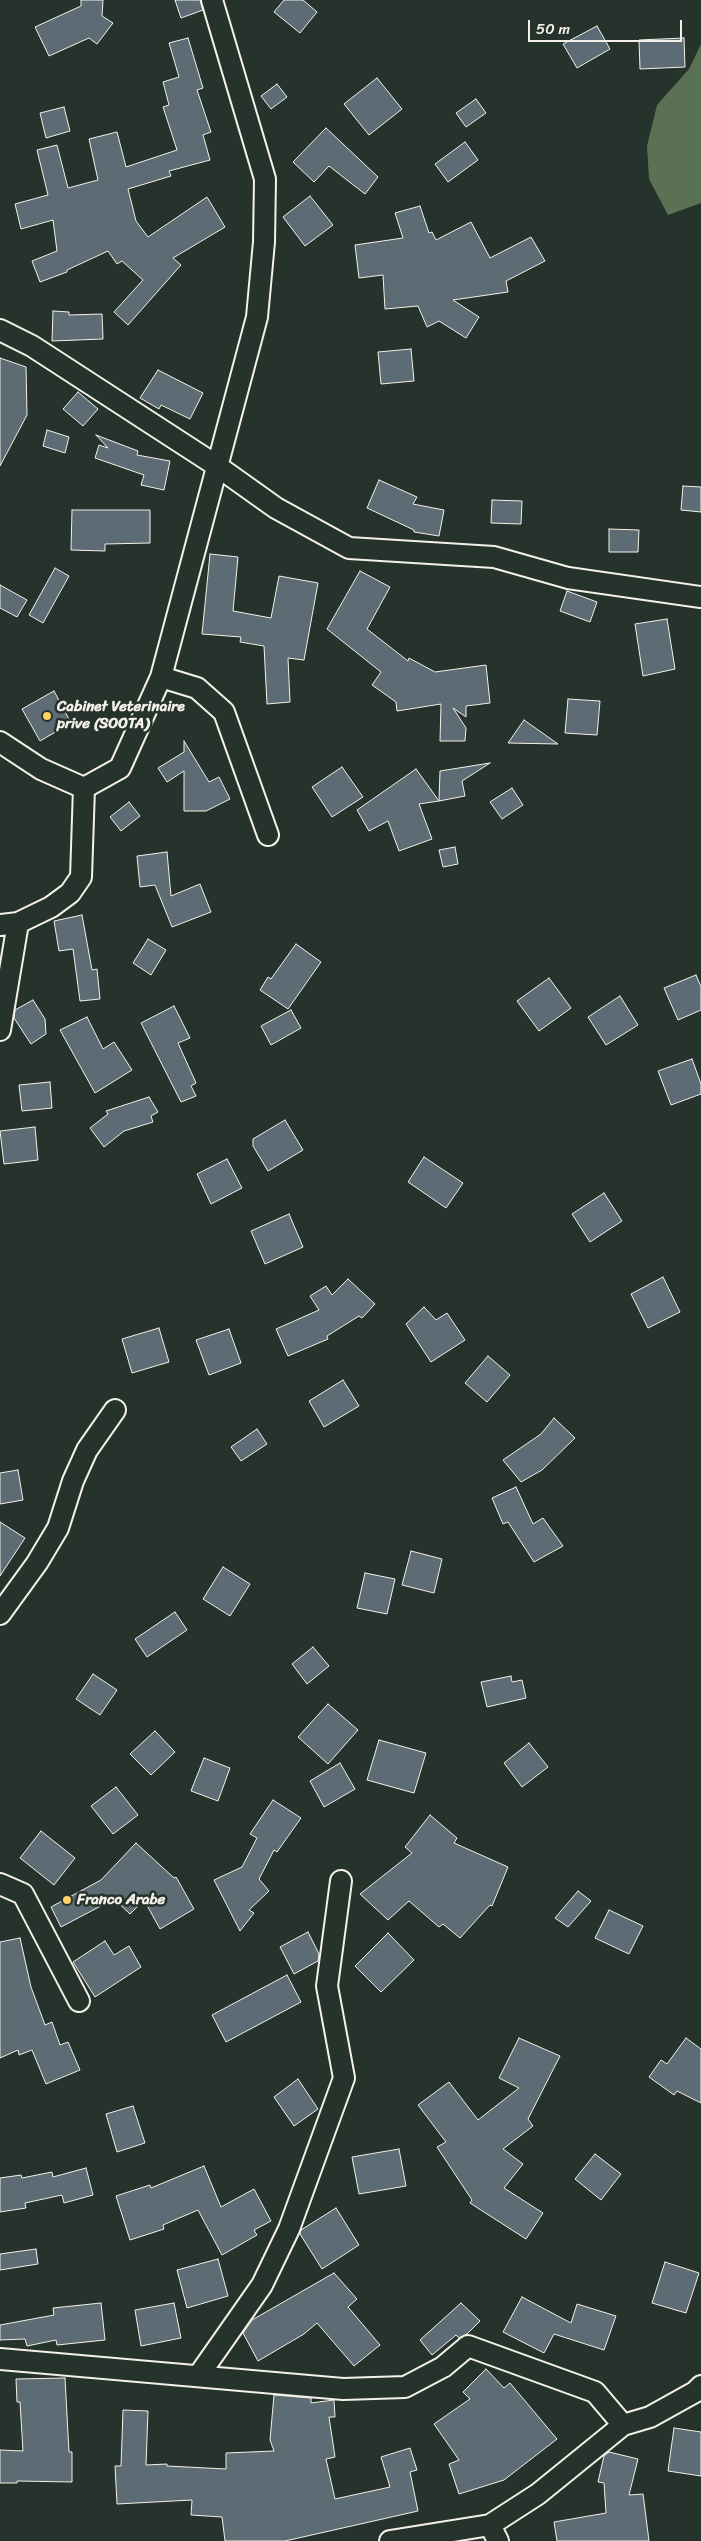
<!DOCTYPE html>
<style>
body{margin:0}
#map{position:relative;width:701px;height:2541px;overflow:hidden;background:#26332d;font-family:Sriracha,sans-serif}
canvas{display:block}
.scale{position:absolute;left:528px;top:20px;width:154px;height:22px;box-sizing:border-box;border:2px solid #f4f1e8;border-top:0;padding-left:6px;font-size:15px;line-height:18px;white-space:nowrap;color:#f4f1e8;-webkit-text-stroke:4px #26332d;paint-order:stroke}
</style>
<div id="map">
<canvas width="701" height="2541"></canvas>
<div class="scale">50 m</div>
</div>
<script>
const c = document.querySelector('canvas').getContext('2d');
c.lineJoin = 'round';
function fill(path, color) { c.fillStyle = color; c.fill(path, 'evenodd'); }
const toPath = rows => new Path2D(rows.map(r => 'M' + r).join(''));
function stroke(path, color, width, dash) { c.strokeStyle = color; c.lineWidth = width; c.lineCap = dash ? 'butt' : 'round'; c.setLineDash(dash || []); c.stroke(path); }
function label(font, color, halo, rows, align = 'center') {
  c.font = font + ' Sriracha,sans-serif'; c.lineWidth = 5; c.setLineDash([]); c.textBaseline = 'middle'; c.strokeStyle = halo; c.fillStyle = color; for (const [text, x, y, turn = 0] of rows) {
    c.save(); c.translate(x, y); c.rotate((+turn || 0) * Math.PI / 180); c.textAlign = isNaN(turn) ? turn : align; if (halo) c.strokeText(text, 0, 0); c.fillText(text, 0, 0); c.restore();
  }
}
fill(toPath([
 [701,44,701,203,668,215,649,179,647,146,657,105,689,69]
]), '#5b7154');
const building = toPath([
 [81,0,103,0,102,16,113,23,97,44,89,38,49,56,35,27,81,6,81,0],
 [175,0,200,0,203,10,181,18,175,0],
 [284,0,303,0,317,12,300,33,274,12,284,0],
 [597,26,610,49,577,68,563,44,597,26],
 [188,38,203,88,197,90,211,132,203,135,210,160,169,171,171,176,128,189,136,221,148,237,207,197,225,227,173,258,181,265,128,325,114,312,143,280,122,261,117,264,108,251,67,270,67,272,40,282,32,261,57,251,53,220,21,229,15,204,48,195,37,150,57,145,68,188,98,180,89,139,117,132,126,167,177,150,163,107,169,105,163,82,179,77,169,43,188,38],
 [684,38,685,67,640,69,639,40,684,38],
 [377,78,402,109,369,135,344,104,377,78],
 [277,84,287,97,271,109,261,96,277,84],
 [476,99,486,113,466,127,456,113,476,99],
 [64,107,70,131,46,138,40,113,64,107],
 [326,128,378,177,365,194,329,166,314,182,293,162,326,128],
 [465,142,478,160,448,182,435,164,465,142],
 [310,196,333,225,305,246,283,217,310,196],
 [420,206,429,233,432,232,436,240,471,222,490,258,531,237,545,261,506,281,508,292,453,300,479,317,466,338,439,321,427,327,418,306,385,309,383,275,359,278,355,245,403,238,395,213,420,206],
 [53,311,69,312,69,315,102,314,103,339,52,341,53,311],
 [411,349,414,381,381,384,378,352,411,349],
 [0,358,26,367,27,415,0,466,0,358],
 [158,370,203,393,190,419,161,405,159,409,140,398,158,370],
 [78,392,98,409,83,426,63,409,78,392],
 [47,430,69,437,65,453,43,446,47,430],
 [96,435,138,451,137,455,170,461,164,490,141,485,144,475,95,458,99,445,108,448,96,435],
 [379,480,417,497,413,504,444,510,439,536,414,532,414,530,367,508,379,480],
 [683,486,701,487,701,512,681,510,683,486],
 [492,500,522,501,521,524,491,523,492,500],
 [72,510,150,510,150,543,105,544,105,551,71,550,72,510],
 [609,529,639,530,638,552,609,552,609,529],
 [210,554,238,557,233,611,271,618,279,576,318,583,304,660,288,658,290,702,267,704,264,646,240,642,241,637,202,634,210,554],
 [55,568,69,576,43,623,29,615,55,568],
 [360,571,390,587,367,629,408,661,409,658,435,672,486,665,490,703,466,706,466,717,453,708,466,728,465,741,440,741,441,704,397,711,396,702,372,685,381,672,327,629,360,571],
 [0,585,27,600,17,617,0,608,0,585],
 [567,591,597,602,590,622,560,611,567,591],
 [667,619,675,669,643,676,635,624,667,619],
 [54,691,71,723,40,741,22,709,54,691],
 [568,699,600,701,597,735,565,733,568,699],
 [524,720,558,744,508,743,524,720],
 [184,741,209,782,219,777,230,799,206,811,184,811,184,771,167,782,158,768,184,752,184,741],
 [490,763,462,781,465,796,439,801,440,771,490,763],
 [342,767,363,797,332,817,312,787,342,767],
 [416,769,439,801,419,804,432,839,399,851,388,821,369,831,357,810,416,769],
 [512,788,523,805,502,819,490,802,512,788],
 [129,802,140,816,121,831,110,817,129,802],
 [455,847,458,864,443,867,439,850,455,847],
 [167,852,171,896,200,884,211,912,172,927,155,885,140,887,137,856,167,852],
 [82,915,92,970,97,969,100,999,80,1001,73,949,59,951,54,921,82,915],
 [148,939,166,950,151,975,133,963,148,939],
 [296,944,321,962,288,1009,260,990,268,977,271,979,296,944],
 [696,975,701,987,701,1010,678,1020,664,988,696,975],
 [549,978,571,1008,539,1031,517,1001,549,978],
 [620,996,638,1025,606,1045,588,1017,620,996],
 [33,1000,45,1019,46,1034,31,1044,14,1018,15,1010,33,1000],
 [174,1006,190,1038,178,1043,196,1083,191,1086,196,1096,181,1102,141,1023,174,1006],
 [291,1010,301,1028,271,1045,261,1026,291,1010],
 [87,1017,103,1049,114,1042,132,1070,95,1093,60,1030,87,1017],
 [692,1059,701,1084,701,1094,671,1105,658,1071,692,1059],
 [50,1082,52,1108,22,1111,19,1085,50,1082],
 [149,1097,158,1112,151,1116,153,1122,124,1131,104,1147,90,1128,108,1114,106,1111,149,1097],
 [285,1120,303,1150,268,1171,253,1146,253,1139,285,1120],
 [35,1127,38,1160,4,1164,0,1131,35,1127],
 [424,1157,463,1183,446,1208,408,1182,424,1157],
 [227,1159,242,1188,211,1204,197,1174,227,1159],
 [604,1193,622,1221,590,1242,572,1214,604,1193],
 [289,1214,303,1247,265,1264,251,1231,289,1214],
 [663,1277,680,1312,648,1328,631,1294,663,1277],
 [348,1279,375,1304,362,1318,359,1316,327,1336,328,1339,288,1356,276,1329,319,1310,310,1296,326,1286,332,1295,348,1279],
 [424,1307,436,1320,447,1313,465,1340,431,1362,406,1324,424,1307],
 [159,1328,169,1362,132,1373,122,1339,159,1328],
 [229,1329,241,1363,209,1375,196,1340,229,1329],
 [488,1356,510,1375,487,1402,465,1383,488,1356],
 [343,1380,359,1406,324,1427,309,1401,343,1380],
 [554,1418,575,1438,542,1470,521,1482,503,1460,541,1434,554,1418],
 [257,1429,267,1444,241,1461,231,1447,257,1429],
 [18,1470,23,1500,0,1504,0,1473,18,1470],
 [516,1487,533,1524,543,1518,563,1546,534,1562,508,1522,503,1524,492,1498,516,1487],
 [0,1522,25,1538,0,1576,0,1522],
 [411,1551,442,1559,434,1593,402,1585,411,1551],
 [223,1567,250,1584,230,1616,203,1599,223,1567],
 [365,1573,395,1579,387,1614,357,1608,365,1573],
 [175,1612,187,1630,147,1657,135,1639,175,1612],
 [313,1647,329,1666,307,1684,292,1664,313,1647],
 [93,1674,117,1690,100,1715,76,1699,93,1674],
 [511,1676,512,1682,522,1680,526,1698,487,1707,481,1682,511,1676],
 [328,1704,358,1730,328,1764,298,1737,328,1704],
 [155,1731,175,1752,151,1775,130,1754,155,1731],
 [379,1740,426,1753,414,1793,367,1780,379,1740],
 [529,1743,548,1767,522,1787,504,1763,529,1743],
 [204,1758,230,1768,218,1801,191,1791,204,1758],
 [340,1763,355,1789,324,1807,310,1781,340,1763],
 [116,1787,138,1815,113,1834,91,1806,116,1787],
 [273,1800,301,1818,277,1852,274,1850,259,1879,269,1891,249,1910,254,1913,240,1931,214,1880,242,1867,257,1838,250,1834,273,1800],
 [430,1815,457,1838,454,1843,508,1867,492,1906,490,1905,460,1938,443,1924,439,1927,409,1901,388,1920,360,1894,412,1853,405,1847,430,1815],
 [41,1831,75,1858,54,1885,20,1858,41,1831],
 [136,1843,174,1878,176,1877,194,1909,160,1929,144,1900,130,1914,114,1899,61,1927,51,1907,101,1880,136,1843],
 [578,1891,591,1901,568,1927,555,1918,578,1891],
 [609,1910,643,1926,629,1954,595,1938,609,1910],
 [308,1932,319,1954,318,1961,294,1974,280,1947,308,1932],
 [388,1933,414,1960,381,1992,355,1966,388,1933],
 [20,1938,31,1987,45,2025,52,2022,60,2045,68,2042,80,2070,46,2084,32,2050,19,2055,18,2050,0,2058,0,1942,20,1938],
 [105,1941,114,1955,129,1946,141,1967,95,1997,73,1962,105,1941],
 [287,1975,301,2002,226,2042,212,2015,287,1975],
 [519,2038,560,2056,528,2119,533,2126,503,2149,523,2164,504,2188,543,2213,526,2239,470,2203,472,2200,437,2147,446,2142,418,2105,449,2082,478,2120,519,2088,499,2078,519,2038],
 [686,2038,701,2049,701,2103,677,2091,674,2095,649,2077,661,2060,667,2064,686,2038],
 [298,2079,318,2109,294,2126,274,2097,298,2079],
 [133,2106,145,2143,117,2152,106,2114,133,2106],
 [399,2149,406,2186,359,2194,352,2157,399,2149],
 [595,2154,621,2174,601,2200,575,2179,595,2154],
 [204,2166,221,2207,254,2189,271,2221,254,2230,257,2235,222,2255,198,2210,163,2225,164,2229,130,2240,116,2196,150,2185,151,2188,204,2166],
 [86,2168,93,2195,64,2203,62,2195,25,2203,26,2208,0,2212,0,2178,21,2175,22,2178,52,2172,53,2177,86,2168],
 [336,2208,359,2245,322,2269,300,2234,301,2230,336,2208],
 [36,2249,38,2264,0,2270,0,2254,36,2249],
 [218,2259,228,2296,187,2308,177,2270,218,2259],
 [665,2262,699,2273,686,2313,652,2303,665,2262],
 [334,2273,357,2299,348,2307,380,2345,354,2366,317,2323,304,2334,258,2361,243,2333,252,2320,334,2273],
 [522,2297,571,2323,577,2304,616,2316,604,2350,554,2334,544,2353,503,2332,522,2297],
 [101,2303,105,2340,57,2345,56,2340,27,2346,25,2339,0,2340,0,2325,54,2315,53,2308,101,2303],
 [174,2303,181,2338,141,2346,135,2310,174,2303],
 [461,2303,480,2321,467,2334,459,2338,456,2335,432,2355,420,2340,461,2303],
 [486,2369,504,2388,510,2383,557,2439,504,2480,459,2494,449,2464,459,2460,434,2424,470,2399,463,2392,486,2369],
 [65,2378,69,2452,72,2452,72,2482,17,2481,17,2483,0,2483,0,2450,23,2451,20,2402,17,2402,16,2379,65,2378],
 [274,2395,311,2398,311,2403,334,2400,335,2417,329,2417,335,2457,326,2459,335,2499,390,2487,381,2457,410,2448,417,2470,410,2472,418,2511,285,2541,225,2541,222,2517,191,2515,192,2500,117,2504,115,2466,121,2466,123,2410,148,2411,146,2465,167,2464,167,2466,226,2469,226,2453,274,2451,270,2440,274,2395],
 [674,2428,701,2432,701,2476,668,2471,674,2428],
 [609,2452,638,2459,629,2495,643,2494,649,2541,557,2541,554,2522,606,2513,604,2483,598,2482,604,2456,609,2452]
]);
fill(building, '#5d6b74');
stroke(building, '#f4f1e8', 1);
const minor = toPath([
 [0,330,32,346,217,466,276,508,349,548,494,557,568,578,701,597],
 [161,677,197,688,224,712,268,835],
 [0,742,41,769,84,788,120,768,161,677,257,317,264,242,265,179,212,0],
 [0,925,18,923,51,907,70,893,81,877,84,788],
 [0,1030,18,923],
 [0,1614,37,1563,58,1528,73,1481,87,1450,115,1410],
 [0,1884,23,1894,79,2001],
 [0,2359,343,2389,405,2387,443,2367,468,2346,595,2392,623,2425],
 [199,2375,262,2285,289,2229,344,2078,327,1986,341,1881],
 [490,2525,498,2541],
 [390,2541,490,2525,538,2494,623,2425,650,2417,695,2392,701,2386]
]);
stroke(minor, '#f4f1e8', 24);
stroke(minor, '#26332d', 20);
for (const [x, y, r, color] of [
 [47,716,5,"#ffd166"],
 [67,1900,5,"#ffd166"]
]) { const dot = new Path2D(); dot.arc(x, y, r, 0, 2 * Math.PI); c.fillStyle = color; c.fill(dot); stroke(dot, '#26332d', 2); }
label('bold 15px', '#f4f1e8', '#26332d', [
 ["Cabinet Veterinaire",57,707],
 ["prive (SOOTA)",57,724],
 ["Franco Arabe",77,1900]
], 'left');
</script>
